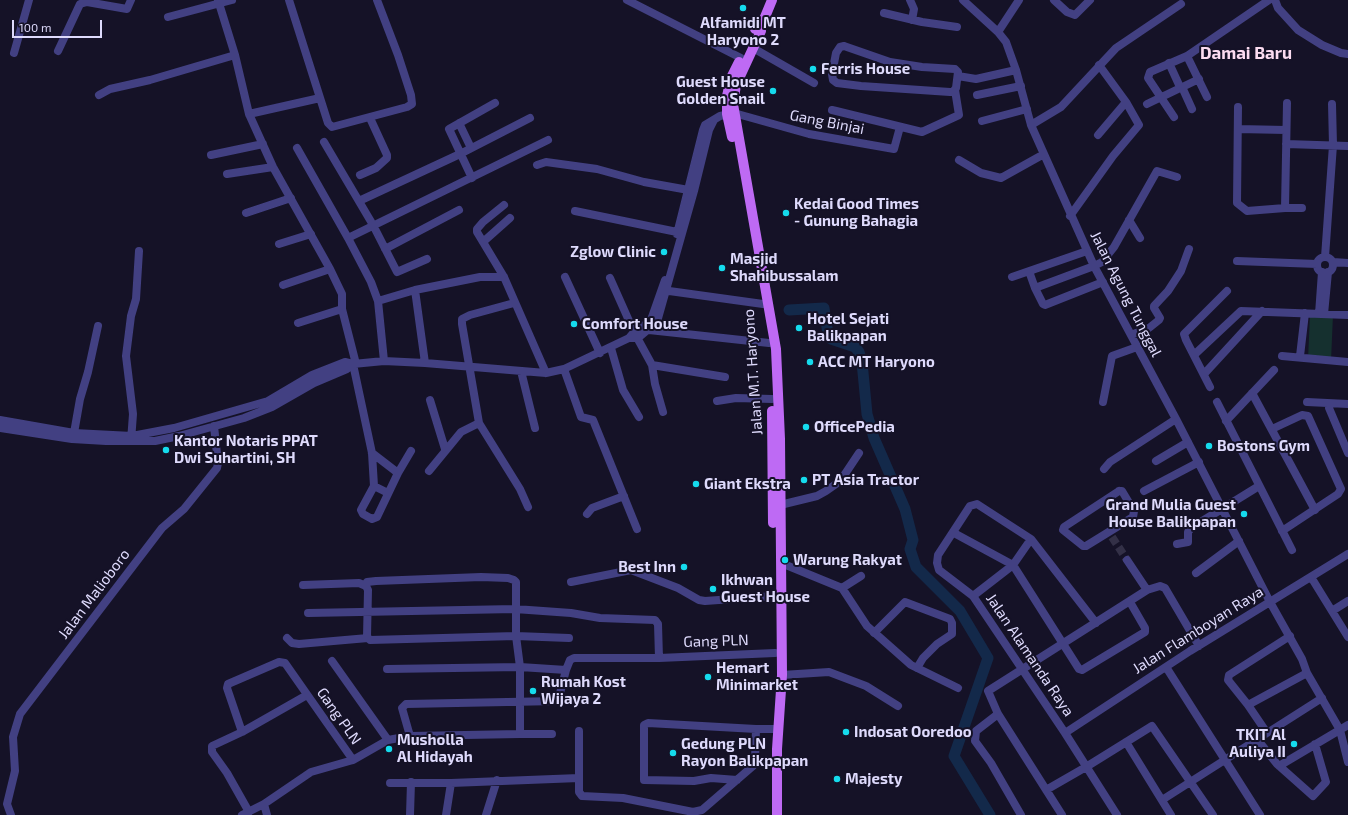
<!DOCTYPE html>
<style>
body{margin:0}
#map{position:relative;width:1348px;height:815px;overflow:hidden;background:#151227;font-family:"Exo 2",sans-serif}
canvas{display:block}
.scale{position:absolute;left:12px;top:20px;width:90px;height:18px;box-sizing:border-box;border:2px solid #dedafc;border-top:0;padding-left:5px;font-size:12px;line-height:14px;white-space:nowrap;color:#dedafc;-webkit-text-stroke:3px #151227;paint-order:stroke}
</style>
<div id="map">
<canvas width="1348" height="815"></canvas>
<div class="scale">100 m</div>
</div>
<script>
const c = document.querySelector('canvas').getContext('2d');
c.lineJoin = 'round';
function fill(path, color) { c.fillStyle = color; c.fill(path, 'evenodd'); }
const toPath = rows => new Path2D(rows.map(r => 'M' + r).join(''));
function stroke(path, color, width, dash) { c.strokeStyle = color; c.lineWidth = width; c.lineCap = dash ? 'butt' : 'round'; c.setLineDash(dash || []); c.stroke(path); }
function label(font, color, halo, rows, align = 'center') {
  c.font = font + ' "Exo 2",sans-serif'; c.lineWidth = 4; c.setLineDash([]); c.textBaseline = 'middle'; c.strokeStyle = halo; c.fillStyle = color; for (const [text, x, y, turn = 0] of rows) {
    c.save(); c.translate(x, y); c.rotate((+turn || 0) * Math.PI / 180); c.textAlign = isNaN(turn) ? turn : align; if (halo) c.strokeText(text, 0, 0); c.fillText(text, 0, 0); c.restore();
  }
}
fill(toPath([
 [1310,314,1333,315,1331,361,1308,360]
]), '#15302f');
stroke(toPath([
 [789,310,824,308,828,334,831,339,855,347,859,352,862,362,867,414,874,438,905,509,913,540,910,549,916,567,960,611,988,658,954,756,990,815]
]), '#13294a', 11);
stroke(toPath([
 [1112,537,1127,560]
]), '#333047', 8, [8, 4]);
stroke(toPath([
 [218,0,235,55,249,114,273,167,330,269,342,294,342,309,356,364],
 [289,0,328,123,332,127,407,107,412,104,411,95,398,55,377,0],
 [627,0,741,58],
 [910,0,914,9,912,20],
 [963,0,998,32,1006,42,1016,70,1031,125,1094,266,1176,419,1270,602,1302,659,1307,673,1340,730,1348,762],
 [1054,0,1067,12,1075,15,1090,0],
 [1275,0,1278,8,1298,30,1322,45,1341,53,1348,54],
 [884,13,922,22,957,27],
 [168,17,232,0],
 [998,32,1019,0],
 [844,46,890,62,922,67,955,69,958,72,956,88,953,92,950,92,861,86,837,83,833,80,832,74,836,53,840,47,844,46],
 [753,48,814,83],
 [58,51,80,4,87,2,127,9,131,0],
 [14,53,29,0],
 [1187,56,1207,97],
 [1169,63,1180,87],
 [958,76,976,79,1016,70],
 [1182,87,1192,109],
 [99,95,110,89,150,80,235,55],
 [977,95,1021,86],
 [1147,104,1199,79],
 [1238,107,1237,203,1247,211,1285,208,1302,208],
 [832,110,922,132,959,115,955,90],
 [249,114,320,98],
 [1174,117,1148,78,1150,72,1187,56,1269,0],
 [982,121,1027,109],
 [459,123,471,148],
 [1031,125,1061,107,1116,48,1181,4],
 [1238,129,1286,130],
 [1098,135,1126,102],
 [324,142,373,225,397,272,427,259],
 [1286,144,1348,146],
 [297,148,348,238,371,282,378,301],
 [211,155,263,144],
 [959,160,981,173,1001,178,1044,154],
 [537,165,546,162,597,169,644,182,694,191],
 [227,174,273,167],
 [360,175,376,168,387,158,387,155,370,118],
 [472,178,449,129,495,103],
 [359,201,460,154,530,118],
 [504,205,483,222,477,229,477,232,504,277,546,373],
 [1285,208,1287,103],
 [575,211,677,232],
 [246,213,291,198],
 [1070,216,1113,156,1139,125,1126,102,1099,65],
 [1129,220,1140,238],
 [677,234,703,130,705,125,720,116,734,113,809,134,894,149,900,127],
 [348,238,548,140],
 [483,242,510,218],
 [279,244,311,234],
 [385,249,459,210],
 [1325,257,1333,145,1332,104],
 '1317 265a8 8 0 1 1 16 0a8 8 0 1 1-16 0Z',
 [1237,261,1317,264],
 [1333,262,1348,263],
 [1031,271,1030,274,1035,288,1043,304,1045,305,1103,282],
 [565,277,600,353],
 [1012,277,1087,251],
 [610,278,634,332,652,365,725,377],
 [283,285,330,269],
 [1035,288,1094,266,1102,262,1114,247,1157,171,1177,177],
 [415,290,425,363],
 [662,290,763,304],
 [514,303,470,315,462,319,462,324,479,423,520,489,528,507],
 [1319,314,1322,272],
 [1324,314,1328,272],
 [298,323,342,309],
 [649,330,769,343],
 [1131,335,1149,328,1159,320,1160,318,1154,308,1154,306,1168,291,1181,271,1189,249],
 [629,338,634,332,649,322,652,317,665,280],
 [611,348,623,390,639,417],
 [1194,355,1241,311,1348,315],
 [1282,356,1348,362],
 [1300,356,1305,313],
 [384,361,378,301,415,290,480,277,504,277],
 [353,364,372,453,374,486,361,510,363,514,372,519,377,517,398,473,411,451],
 [652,365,655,384,663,412],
 [564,369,581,417,593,420,637,529],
 [521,371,535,428],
 [1205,373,1262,311],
 [1210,387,1186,340,1184,334,1227,291],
 [1252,393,1315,510],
 [430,400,445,449],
 [717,401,736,398,772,399],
 [1103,402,1112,356,1137,347],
 [1217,402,1292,550],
 [1307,402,1348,404],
 [1330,404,1329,408,1348,453],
 [0,420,74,433,132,436,174,428,268,401,312,375,345,362,353,364,384,361,425,363,546,373,564,369,629,338,638,338,657,322,694,191,709,130,714,120],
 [1226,421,1274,370],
 [0,428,72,439,106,441,155,441,179,436,244,418,272,407,314,383,347,369,353,364],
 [1272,429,1302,415,1308,416,1341,489,1338,494,1282,531],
 [74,433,80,399,88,372,98,326],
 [131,441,133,414,126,356,131,316,136,299,139,251],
 [372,453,398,473],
 [1156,461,1188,442],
 [1104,469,1110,462,1176,419],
 [429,471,461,432,479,423],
 [374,486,388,493],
 [1119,491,1122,491,1134,511,1133,517,1086,546,1083,546,1063,530,1064,527,1119,491],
 [1144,491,1199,462],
 [780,505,817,496,826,491,836,484,845,474,859,453],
 [587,514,592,508,624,496],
 [954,533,1013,565,1079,669,1082,670,1145,632,1145,628,1130,602],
 [1177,544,1188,542,1188,532,1191,528,1259,486],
 [1127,560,1147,590],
 [781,563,842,588,867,626,911,665,958,688],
 [1196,573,1239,541],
 [1311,577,1348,637],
 [571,582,631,570,678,588,699,600,705,601,774,596],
 [303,585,359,583,366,586,368,590,367,637,370,640,516,636,569,638],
 [842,588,861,576],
 [973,596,1013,565,1031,539],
 [1332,611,1348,601],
 [308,613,515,609,571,613,600,618,655,620,658,624,659,658],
 [1096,623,1031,539,977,504,970,506,938,555,937,563,939,570,973,596,1065,733,1117,815],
 [874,633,905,602,950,619,952,623,952,634,937,644,923,658,917,668],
 [287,638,292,643,299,644,368,638],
 [332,661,388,740],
 [1166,667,1260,815],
 [387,669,520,667,566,670],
 [782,675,829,672,866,686,898,706],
 [1248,705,1307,673],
 [998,714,976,731,975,741,991,763,1021,815],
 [579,731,579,792,582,796,623,798,693,812,702,810,753,766,755,760,756,729],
 [242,732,227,688,228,684,279,662,285,663,353,760,388,740,410,736,520,734,520,667,516,636,516,582,514,580,508,578,481,577,376,581,367,582,365,585],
 [1065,733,1190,651,1348,554],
 [1267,733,1248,705,1228,680,1229,675,1290,636],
 [520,734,552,734],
 [410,736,402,708,406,704,558,701,566,670,570,660,574,658,659,658,775,653],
 [1257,739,1277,764,1313,796,1326,782,1315,744],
 [1126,742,1171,815],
 [1279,766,1348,725],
 [737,780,711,778,694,781,644,780,644,725,648,723,756,729,778,729],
 [390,783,451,783,579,778],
 [1046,790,1086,767,1152,726,1213,815],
 [1162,800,1322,698],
 [264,804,267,815],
 [249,812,227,773,212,752,212,746,242,732,307,695],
 [11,815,7,804,15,771,13,737,20,714,162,528,184,509,217,468,218,463,214,426],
 [242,815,264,804,311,772,353,760],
 [410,815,411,782],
 [446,815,451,783],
 [486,815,497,780],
 [1062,815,998,714,988,691,1147,590,1160,586,1165,588,1199,646]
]), '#424082', 8);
stroke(toPath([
 [759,26,761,31,736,85,733,104,776,349,780,439,782,675,777,749,777,815],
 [755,29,759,26,765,17,772,0],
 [732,137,727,114,727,96,731,78,739,62],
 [772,411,773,523]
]), '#be6af4', 10);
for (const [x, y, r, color] of [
 [743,8,4,"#15dbed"],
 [813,69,4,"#15dbed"],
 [773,91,4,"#15dbed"],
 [786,213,4,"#15dbed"],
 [664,252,4,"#15dbed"],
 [722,268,4,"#15dbed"],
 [574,324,4,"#15dbed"],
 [799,328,4,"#15dbed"],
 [810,362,4,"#15dbed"],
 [806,427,4,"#15dbed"],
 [1209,446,4,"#15dbed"],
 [166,450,4,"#15dbed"],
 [804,480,4,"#15dbed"],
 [696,484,4,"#15dbed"],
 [1244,514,4,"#15dbed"],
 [785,560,4,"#15dbed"],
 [684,567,4,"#15dbed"],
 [713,589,4,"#15dbed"],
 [708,677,4,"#15dbed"],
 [533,691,4,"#15dbed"],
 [846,732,4,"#15dbed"],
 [1294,744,4,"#15dbed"],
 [389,749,4,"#15dbed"],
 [673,753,4,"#15dbed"],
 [837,779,4,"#15dbed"]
]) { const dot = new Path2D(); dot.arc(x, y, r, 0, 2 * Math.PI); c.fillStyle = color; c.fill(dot); stroke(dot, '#151227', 1.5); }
label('bold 15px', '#dedafc', '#151227', [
 ["Alfamidi MT",743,23,"center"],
 ["Haryono 2",743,40,"center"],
 ["Ferris House",821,69],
 ["Guest House",765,82,"right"],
 ["Golden Snail",765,99,"right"],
 ["Kedai Good Times",794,204],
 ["- Gunung Bahagia",794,221],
 ["Zglow Clinic",656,252,"right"],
 ["Masjid",730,259],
 ["Shahibussalam",730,276],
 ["Hotel Sejati",807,319],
 ["Balikpapan",807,336],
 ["Comfort House",582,324],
 ["ACC MT Haryono",818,362],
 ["OfficePedia",814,427],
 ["Kantor Notaris PPAT",174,441],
 ["Dwi Suhartini, SH",174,458],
 ["Bostons Gym",1217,446],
 ["PT Asia Tractor",812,480],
 ["Giant Ekstra",704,484],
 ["Grand Mulia Guest",1236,505,"right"],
 ["House Balikpapan",1236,522,"right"],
 ["Warung Rakyat",793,560],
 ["Best Inn",676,567,"right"],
 ["Ikhwan",721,580],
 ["Guest House",721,597],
 ["Hemart",716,668],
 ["Minimarket",716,685],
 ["Rumah Kost",541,682],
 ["Wijaya 2",541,699],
 ["Indosat Ooredoo",854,732],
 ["TKIT Al",1286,735,"right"],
 ["Auliya II",1286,752,"right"],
 ["Musholla",397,740],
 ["Al Hidayah",397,757],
 ["Gedung PLN",681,744],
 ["Rayon Balikpapan",681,761],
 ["Majesty",845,779]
], 'left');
label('15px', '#dedafc', '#151227', [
 ["Gang Binjai",827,122,11],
 ["Jalan Agung Tunggal",1126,294,63],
 ["Jalan M.T. Haryono",753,372,-94],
 ["Jalan Malioboro",94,594,-53],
 ["Jalan Flamboyan Raya",1198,630,-32],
 ["Gang PLN",716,641,-2],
 ["Jalan Alamanda Raya",1030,655,56],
 ["Gang PLN",339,716,55]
]);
label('bold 17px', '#fcdcf1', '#151227', [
 ["Damai Baru",1246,53]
]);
</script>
